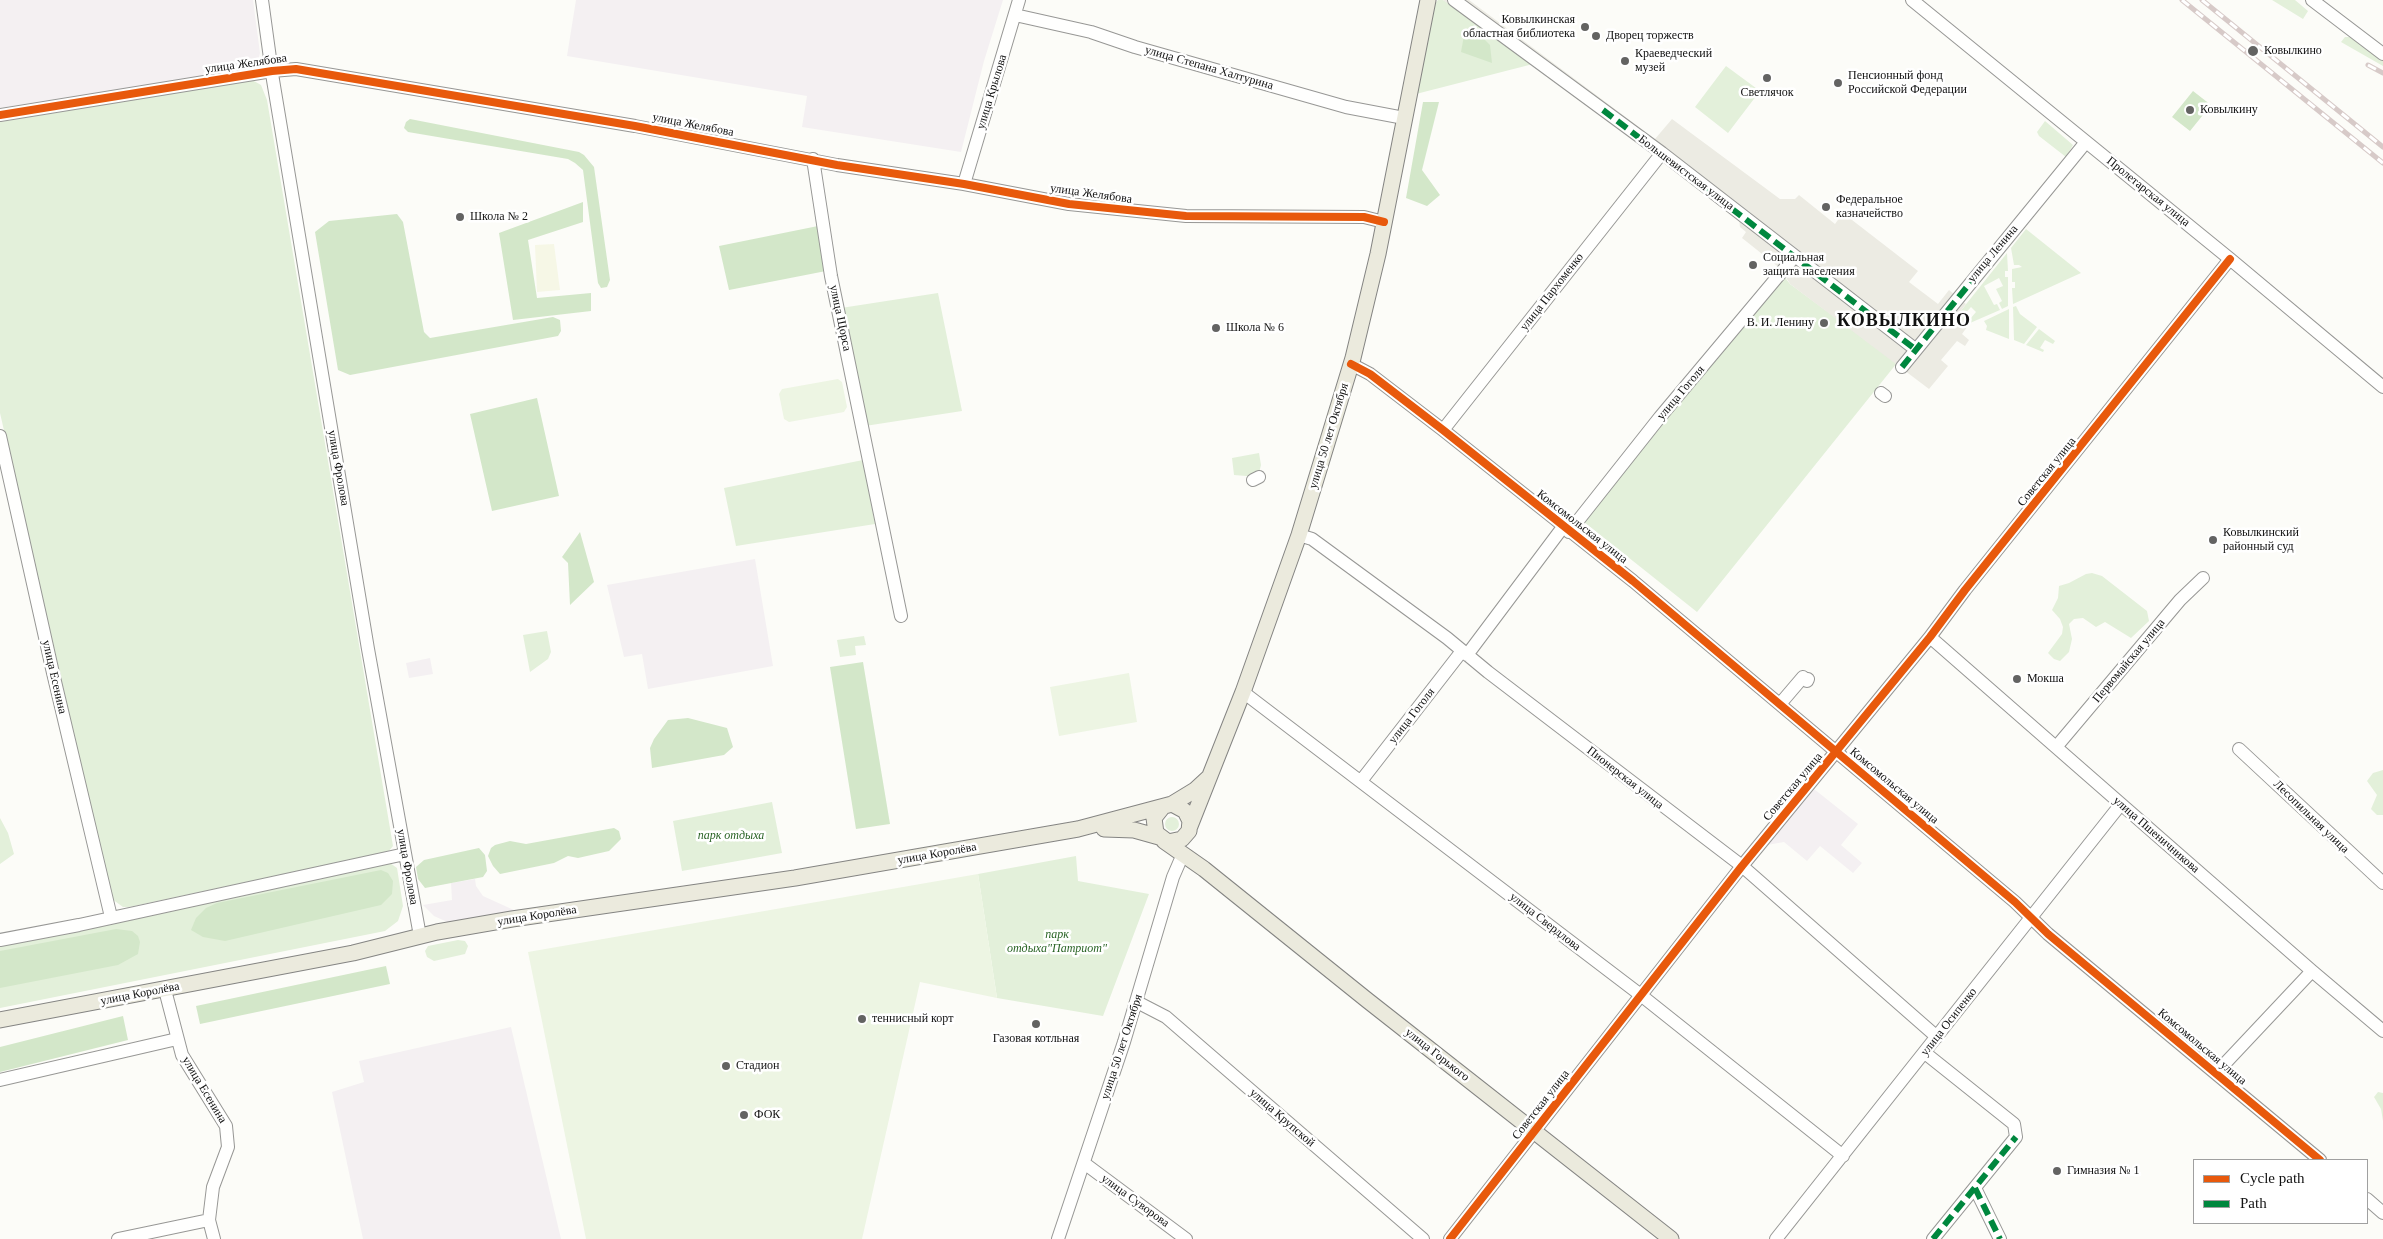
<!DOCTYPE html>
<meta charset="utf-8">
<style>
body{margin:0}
#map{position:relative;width:2383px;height:1239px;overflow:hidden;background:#fcfcf8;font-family:Georgia,serif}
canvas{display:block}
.legend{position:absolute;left:2193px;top:1159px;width:175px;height:65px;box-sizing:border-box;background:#fff;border:1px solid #a0a0a0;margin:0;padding:6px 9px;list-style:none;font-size:15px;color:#111}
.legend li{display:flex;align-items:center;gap:10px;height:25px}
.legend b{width:25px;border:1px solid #a0a0a0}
</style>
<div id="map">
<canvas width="2383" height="1239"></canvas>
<ul class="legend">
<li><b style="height:6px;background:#e8590c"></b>Cycle path</li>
<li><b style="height:6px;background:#00873e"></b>Path</li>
</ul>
</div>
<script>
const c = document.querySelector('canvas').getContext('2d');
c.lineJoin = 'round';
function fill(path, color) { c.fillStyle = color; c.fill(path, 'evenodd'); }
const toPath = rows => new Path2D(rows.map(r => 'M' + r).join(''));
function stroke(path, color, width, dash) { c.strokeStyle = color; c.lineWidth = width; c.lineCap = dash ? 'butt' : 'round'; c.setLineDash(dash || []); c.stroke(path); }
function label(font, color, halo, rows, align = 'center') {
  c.font = font + ' Georgia,serif'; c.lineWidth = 5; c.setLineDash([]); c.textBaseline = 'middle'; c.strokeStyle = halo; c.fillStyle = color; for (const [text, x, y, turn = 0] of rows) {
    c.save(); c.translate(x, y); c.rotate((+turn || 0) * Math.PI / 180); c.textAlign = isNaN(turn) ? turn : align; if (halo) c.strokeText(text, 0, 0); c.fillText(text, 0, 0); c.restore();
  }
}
fill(toPath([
 [0,0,253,0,260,53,258,61,244,69,0,108],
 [576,0,1003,0,984,61,961,152,802,127,807,96,567,56],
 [755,559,773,666,648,689,642,654,624,657,607,585],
 [430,658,433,674,409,678,406,663],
 [1814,789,1858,824,1841,845,1862,863,1853,873,1820,846,1807,861,1784,842,1767,845],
 [475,879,476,886,483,896,516,911,517,915,454,925,434,916,423,905,452,900,451,883],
 [511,1027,561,1239,363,1239,332,1092,364,1082,359,1061]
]), '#f4f0f2');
fill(toPath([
 [554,244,560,290,537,292,535,245]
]), '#f6f7e6');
fill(toPath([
 [1438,0,1443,0,1452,5,1533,64,1416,94,1434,5],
 [2272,0,2295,0,2308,11,2303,19],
 [2345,37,2350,37,2383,60,2383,66,2341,42],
 [1726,66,1760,91,1728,133,1695,107],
 [247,81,254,81,261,85,267,100,393,846,388,852,129,907,123,907,112,899,0,413,0,122],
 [2045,121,2073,145,2066,157,2039,136,2037,132],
 [2026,229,2081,273,2013,304,2012,288,2015,288,2015,282,2012,282,2012,269,2022,267,2019,265,2014,265,2011,248],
 [2007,253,2008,271,2005,271,2005,277,2008,277,2008,306,2002,309,1999,303,2002,301,1996,289,2003,286,1999,278,1984,286,1994,305,1997,304,2000,310,1970,323,1965,322,1968,318,1970,319,1976,312,1971,307,1964,315,1966,316,1963,321,1955,318],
 [1783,275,1790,284,1897,363,1697,612,1584,522],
 [938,293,962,411,865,426,841,308],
 [2016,306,2020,314,2037,327,2024,344,2014,340,2013,307],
 [2009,309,2009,339,1986,330,1987,326,1984,321],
 [2039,329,2055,341,2053,344,2045,340,2040,348,2044,350,2043,352,2026,345],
 [1259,453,1261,465,1258,477,1234,475,1232,458],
 [863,460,875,524,736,546,724,488],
 [2092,573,2102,576,2147,611,2149,621,2131,638,2105,622,2096,627,2083,618,2074,619,2069,624,2072,639,2069,652,2060,661,2054,659,2048,653,2062,634,2063,627,2060,619,2052,610,2058,598,2059,586,2069,583,2086,574],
 [547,631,551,652,548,659,530,672,523,635],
 [864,636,866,645,855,646,856,655,840,657,837,640],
 [2383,770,2383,815,2377,815,2371,809,2377,795,2367,781,2373,773],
 [772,802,782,853,682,871,673,821],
 '1165 824a7 7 0 1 1 14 0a7 7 0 1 1-14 0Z',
 [0,818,8,833,14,854,0,864],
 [1076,856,1078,881,1149,894,1103,1016,997,998,978,874],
 [390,863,397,868,403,906,398,921,385,931,0,1008,0,944],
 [458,940,465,941,468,946,465,954,434,961,427,957,425,951,428,946],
 [2378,1092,2383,1093,2383,1121,2381,1109,2374,1097]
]), '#e3f0da');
fill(toPath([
 [1465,30,1476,31,1490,45,1492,63,1461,52],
 [2193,91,2211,105,2190,131,2172,117],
 [1423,102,1439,102,1422,170,1440,195,1427,206,1406,198],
 [410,119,579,152,584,155,594,167,610,280,607,287,601,288,598,283,583,170,575,163,568,159,408,132,404,128,406,122],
 [583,202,583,222,528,240,537,298,591,293,591,311,513,320,499,233],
 [397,214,403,222,424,332,430,338,553,317,560,320,561,331,558,336,350,375,338,370,315,232,329,221],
 [818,226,826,271,729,290,719,246],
 [537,398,559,496,492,511,470,414],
 [580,532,594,582,570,605,568,563,562,557],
 [863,662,890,824,856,829,830,667],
 [688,718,727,728,733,747,724,755,652,768,650,748,654,739,668,720],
 [614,828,619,831,621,839,609,851,578,858,568,856,554,863,500,874,493,866,488,856,491,848,495,845,510,841,526,844],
 [479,848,485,855,487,871,483,877,425,888,418,879,416,867,424,860],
 [381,870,388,873,393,881,392,894,381,905,225,941,203,937,191,930,196,918,206,908,217,903],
 [116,929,132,931,138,936,140,942,138,954,118,965,0,988,0,951],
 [386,966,390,984,200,1024,196,1006],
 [123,1016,128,1040,0,1072,0,1047]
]), '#d3e7c9');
fill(toPath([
 [838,379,842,382,847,407,844,412,789,422,784,419,779,394,782,389],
 [1129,673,1137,722,1059,736,1050,687],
 [978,874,997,998,920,982,862,1239,586,1239,528,952]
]), '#edf5e3');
fill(toPath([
 [1443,0,1469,0,1655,139,1672,119,1780,199,1795,199,1799,195,1835,224,1843,213,1918,271,1909,282,1938,304,1949,290,1966,304,1956,317,1970,323,1962,334,1969,340,1965,346,1957,341,1941,360,1948,366,1929,389,1790,284,1781,269,1742,238,1746,232,1740,227,1739,219,1655,156,1646,147]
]), '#ecebe3');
const minor = toPath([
 [262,0,273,80,368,649,420,936],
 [1454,0,1662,153,1915,349],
 [1912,0,2230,259,2383,387],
 [2312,0,2383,54],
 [1015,15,1091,32,1135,47,1346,107,1404,118],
 [0,115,272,71,296,69,635,126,837,165,964,184,1069,204,1186,216,1364,217,1384,222],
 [813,159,831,276,901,616],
 [964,184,1019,0],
 [1351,364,1370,374,1443,430,1633,581,2015,902,2048,934,2320,1160],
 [1902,367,2086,142],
 [1881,393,1885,396],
 [1443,430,1662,153],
 [0,436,53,673,111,917],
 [1253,480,1259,477],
 [1569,532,1660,417,1795,256],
 [1299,535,1312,539,1447,638,1488,672,1742,866,1937,1037],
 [1930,637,2312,971,2383,1031],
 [1467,655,1563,527],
 [1243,692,1642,996,1843,1156],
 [1780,704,1803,677,1807,681,1808,679],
 [2057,746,2180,600,2203,578],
 [2239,749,2383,883],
 [1361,781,1462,651],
 [0,940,79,925,405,854],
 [165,990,182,1055,226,1126,228,1147,213,1187,209,1220,214,1239],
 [1137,1002,1166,1017,1423,1239],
 [1925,1053,2014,1124,2016,1137,1933,1239],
 [2216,1073,2312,971],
 [0,1080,177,1039],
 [1084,1163,1186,1239],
 [1975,1188,2000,1239],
 [2367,1199,2383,1213],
 [118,1239,209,1220],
 [1058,1239,1124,1042,1173,877,1183,854],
 [1450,1239,1742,866,1930,637,1965,590,2230,259],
 [1776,1239,2121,804]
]);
const major = toPath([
 [1172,804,1195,790,1208,778],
 [1190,826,1243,692,1299,535,1353,358,1378,254,1428,0],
 [1104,829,1134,830,1159,837],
 [1164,841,1204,869,1367,1000,1671,1239],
 [0,1020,353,953,437,932,512,919,795,878,1078,829,1172,804,1185,811,1190,821,1189,831,1182,839,1168,842,1156,833,1154,818,1162,808]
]);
stroke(minor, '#979795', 14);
stroke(major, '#848482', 17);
stroke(minor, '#fffffe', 12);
stroke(major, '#ebeadd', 15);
const rail = toPath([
 [2182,0,2383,163],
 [2202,0,2383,147],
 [2368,65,2383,73]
]);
stroke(rail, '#d7cac8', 5);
stroke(rail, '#fff', 3, [9]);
stroke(toPath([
 [1603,110,1915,349],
 [1902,367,2009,235],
 [1975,1188,2000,1239],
 [1933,1239,2016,1137]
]), '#00873e', 6, [12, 6]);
stroke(toPath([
 [0,115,272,71,296,69,635,126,837,165,964,184,1069,204,1186,216,1364,217,1384,222],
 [1351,364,1370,374,1443,430,1633,581,2015,902,2048,934,2320,1160],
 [1450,1239,1742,866,1930,637,1965,590,2230,259]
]), '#e8590c', 8);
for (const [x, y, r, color] of [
 [1585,27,5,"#636362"],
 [1596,36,5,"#636362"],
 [2253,51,6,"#636362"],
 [1625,61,5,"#636362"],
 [1767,78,5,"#636362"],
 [1838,83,5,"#636362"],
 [2190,110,5,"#636362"],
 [1826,207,5,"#636362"],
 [460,217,5,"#636362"],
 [1753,265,5,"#636362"],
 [1824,323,5,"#636362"],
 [1216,328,5,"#636362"],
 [2213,540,5,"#636362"],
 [2017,679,5,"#636362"],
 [862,1019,5,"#636362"],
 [1036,1024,5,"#636362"],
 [726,1066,5,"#636362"],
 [744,1115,5,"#636362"],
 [2057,1171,5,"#636362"]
]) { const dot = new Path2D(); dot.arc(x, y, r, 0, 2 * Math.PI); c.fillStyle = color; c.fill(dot); stroke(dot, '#fff', 2); }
label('12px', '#111', '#fff', [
 ["Ковылкинская",1575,20,"right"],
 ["областная библиотека",1575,34,"right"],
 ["Дворец торжеств",1606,36],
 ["Ковылкино",2264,51],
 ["Краеведческий",1635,54],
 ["музей",1635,68],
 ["Пенсионный фонд",1848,76],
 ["Российской Федерации",1848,90],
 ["Светлячок",1767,93,"center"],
 ["Ковылкину",2200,110],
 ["Федеральное",1836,200],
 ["казначейство",1836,214],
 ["Школа № 2",470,217],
 ["Социальная",1763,258],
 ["защита населения",1763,272],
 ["В. И. Ленину",1814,323,"right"],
 ["Школа № 6",1226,328],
 ["Ковылкинский",2223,533],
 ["районный суд",2223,547],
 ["Мокша",2027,679],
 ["теннисный корт",872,1019],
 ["Газовая котльная",1036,1039,"center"],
 ["Стадион",736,1066],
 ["ФОК",754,1115],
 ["Гимназия № 1",2067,1171]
], 'left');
label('12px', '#111', '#fff', [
 ["улица Желябова",246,64,-8],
 ["улица Степана Халтурина",1209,68,16],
 ["улица Крылова",992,92,-73],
 ["улица Желябова",693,125,11],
 ["Большевистская улица",1686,173,37],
 ["Пролетарская улица",2148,192,39],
 ["улица Желябова",1091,194,8],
 ["улица Ленина",1993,254,-50],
 ["улица Пархоменко",1552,292,-52],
 ["улица Щорса",840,318,78],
 ["улица Гоголя",1681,393,-50],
 ["улица 50 лет Октября",1329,436,-73],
 ["улица Фролова",338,468,80],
 ["Советская улица",2047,472,-51],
 ["Комсомольская улица",1582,527,38],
 ["Первомайская улица",2129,661,-50],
 ["улица Есенина",54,677,77],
 ["улица Гоголя",1412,716,-52],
 ["Пионерская улица",1625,778,38],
 ["Комсомольская улица",1894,786,40],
 ["Советская улица",1793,787,-50],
 ["Лесопильная улица",2311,817,44],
 ["улица Пшеничникова",2156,835,41],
 ["улица Королёва",937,854,-10],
 ["улица Фролова",407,867,80],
 ["улица Королёва",537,916,-9],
 ["улица Свердлова",1545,922,38],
 ["улица Королёва",140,994,-11],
 ["улица Осипенко",1949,1022,-52],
 ["улица 50 лет Октября",1122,1047,-72],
 ["Комсомольская улица",2202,1047,40],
 ["улица Горького",1437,1055,38],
 ["улица Есенина",204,1090,59],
 ["Советская улица",1541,1105,-52],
 ["улица Крупской",1282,1118,41],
 ["улица Суворова",1135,1201,36]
]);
label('italic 12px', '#2a6426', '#fff', [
 ["парк отдыха",731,836],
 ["парк",1057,935],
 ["отдыха\"Патриот\"",1057,949]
]);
c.letterSpacing = '1px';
label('bold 18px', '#111', '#fff', [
 ["КОВЫЛКИНО",1904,321]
]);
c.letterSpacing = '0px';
</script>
